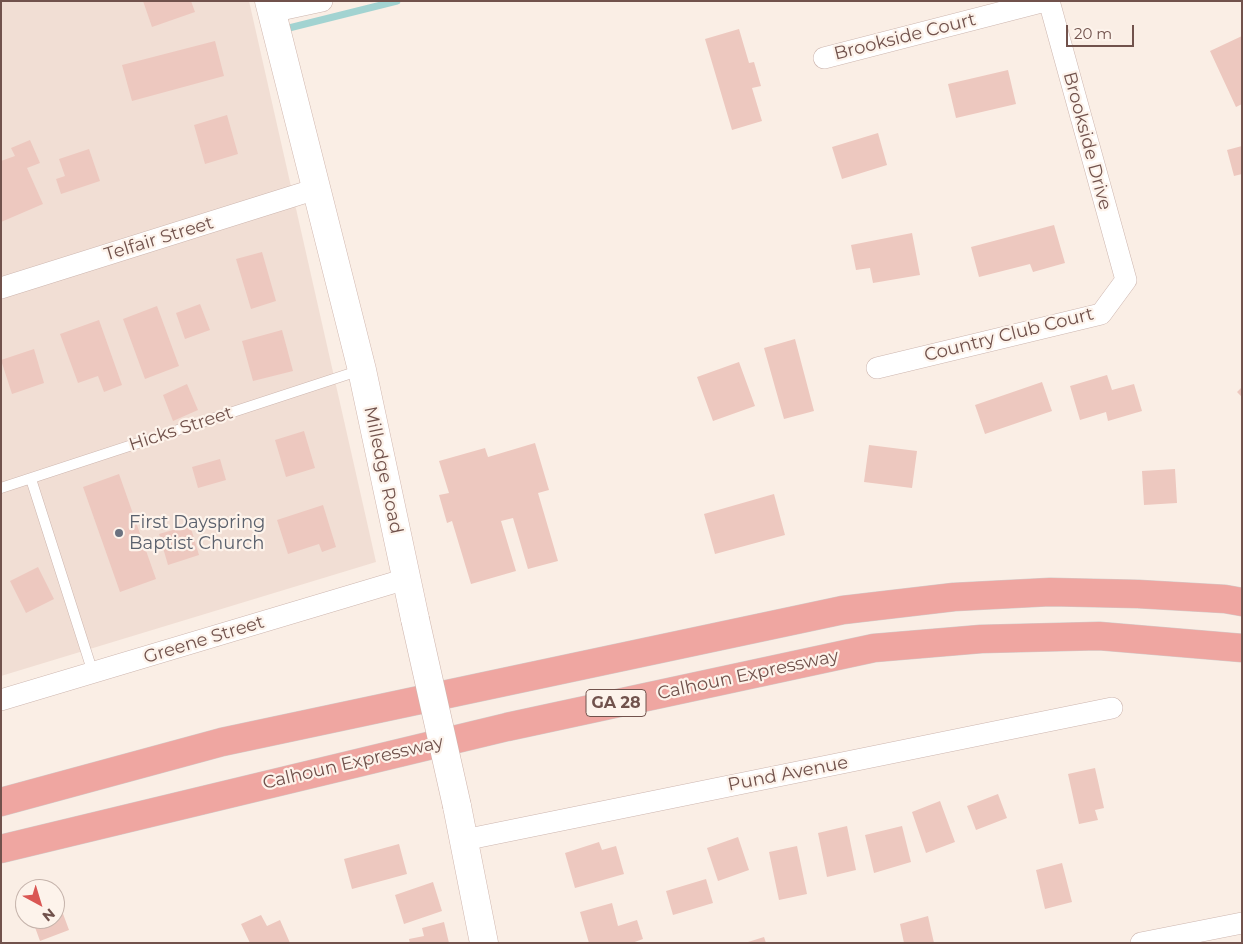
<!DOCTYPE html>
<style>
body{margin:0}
#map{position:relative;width:1243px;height:944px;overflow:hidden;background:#faeee5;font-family:Montserrat,sans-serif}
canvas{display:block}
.frame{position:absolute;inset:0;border:2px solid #71524c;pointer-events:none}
.north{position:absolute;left:15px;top:879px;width:50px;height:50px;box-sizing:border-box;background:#fdf3eb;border:1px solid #c5b3ab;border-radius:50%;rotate:141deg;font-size:14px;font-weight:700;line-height:20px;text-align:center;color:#71524c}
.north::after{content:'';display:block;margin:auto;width:18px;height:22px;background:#da5754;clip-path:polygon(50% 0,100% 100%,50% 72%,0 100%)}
.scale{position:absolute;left:1066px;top:25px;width:68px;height:22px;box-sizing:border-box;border:2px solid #71524c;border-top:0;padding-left:6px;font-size:15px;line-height:18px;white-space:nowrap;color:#71524c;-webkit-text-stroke:4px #fdf3eb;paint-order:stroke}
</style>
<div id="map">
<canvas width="1243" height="944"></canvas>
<div class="frame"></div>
<div class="north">N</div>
<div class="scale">20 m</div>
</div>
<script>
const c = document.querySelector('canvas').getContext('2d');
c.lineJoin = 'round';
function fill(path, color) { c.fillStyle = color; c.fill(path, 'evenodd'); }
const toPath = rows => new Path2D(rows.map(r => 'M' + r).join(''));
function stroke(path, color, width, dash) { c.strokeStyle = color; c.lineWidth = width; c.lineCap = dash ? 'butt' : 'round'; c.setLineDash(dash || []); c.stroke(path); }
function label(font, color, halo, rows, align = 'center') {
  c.font = font + ' Montserrat,sans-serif'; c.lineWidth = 4.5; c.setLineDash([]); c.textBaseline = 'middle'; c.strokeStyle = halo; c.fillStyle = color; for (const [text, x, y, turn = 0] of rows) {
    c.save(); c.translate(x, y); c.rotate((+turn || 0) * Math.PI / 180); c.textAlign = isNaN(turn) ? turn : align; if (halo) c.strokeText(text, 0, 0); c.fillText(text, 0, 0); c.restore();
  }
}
fill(toPath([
 [1,1,249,1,376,562,1,676]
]), '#f1ded4');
stroke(toPath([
 [281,30,397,1]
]), '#a2d3d1', 7);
fill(toPath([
 [143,1,191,1,195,12,152,27],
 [739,29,749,63,754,62,761,86,752,88,762,121,732,130,705,39],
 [1242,36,1242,104,1236,107,1210,51],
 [215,41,224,76,132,101,122,65],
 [1008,70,1016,104,956,118,948,84],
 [227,115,238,154,205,164,194,125],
 [878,133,887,165,842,179,832,147],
 [30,140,40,163,27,168,43,204,1,222,1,161,15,156,11,148],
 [1242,146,1242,174,1234,176,1227,150],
 [89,149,100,181,61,194,56,179,65,176,59,159],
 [1054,225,1065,263,1033,272,1030,264,979,277,971,247],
 [912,233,920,275,873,283,870,268,856,270,851,245],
 [262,252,276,301,251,309,236,259],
 [200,304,210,330,185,339,176,313],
 [157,306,179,366,145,379,123,319],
 [99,320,122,385,104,392,98,376,78,383,60,334],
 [282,330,293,371,253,381,242,341],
 [795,339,814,411,784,419,764,348],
 [34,349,44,383,12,394,1,360],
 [739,362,755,406,713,421,697,377],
 [1107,375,1112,390,1134,384,1142,411,1108,421,1106,412,1080,420,1070,386],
 [1042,382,1052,411,985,434,975,405],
 [187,384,198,410,173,421,163,395],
 [1242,387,1242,397,1237,392],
 [304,431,315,468,286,477,275,440],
 [535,443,549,490,538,493,558,561,528,569,513,518,501,521,516,571,471,584,452,521,447,523,439,495,449,493,439,461,485,448,488,457],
 [869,445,917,451,912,488,864,482],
 [220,459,226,480,198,488,192,467],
 [1175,469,1177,503,1144,505,1142,471],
 [119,474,156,579,120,592,83,487],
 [774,494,785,535,715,554,704,514],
 [323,505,336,547,322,552,319,544,288,554,277,520],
 [190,525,199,555,168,565,159,534],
 [38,567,54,599,26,613,10,581],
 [1095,768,1104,808,1095,810,1098,820,1079,824,1068,774],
 [998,794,1007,818,976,830,967,806],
 [940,801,955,842,926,853,912,812],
 [847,826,856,870,827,877,818,833],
 [902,826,911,862,874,873,865,835],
 [738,837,749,870,718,881,707,848],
 [599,842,602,850,616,846,624,874,575,888,565,853],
 [399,844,407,874,352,889,344,859],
 [797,846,807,894,779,900,769,852],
 [1062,863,1072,902,1045,909,1036,870],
 [706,879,713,903,673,915,666,891],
 [433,882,442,911,404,924,395,895],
 [59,903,69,930,40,941,32,919,55,919,55,904],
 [612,903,618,926,637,920,643,939,632,943,589,943,580,912],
 [261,915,267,926,280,920,290,943,250,943,241,924],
 [928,916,934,943,904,943,900,924],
 [444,922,449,943,410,943,409,939,424,936,422,928],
 [764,937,766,943,748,943,748,942]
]), '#edc8bf');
const lane = toPath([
 [31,479,93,673],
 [1,488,361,370]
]);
const street = toPath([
 [271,12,322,1],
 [824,58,1045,1],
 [1,288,316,189],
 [877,368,1101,314,1126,280,1049,1],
 [1,700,406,579],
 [464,840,1112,708],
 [1141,943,1242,923]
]);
const secondary = toPath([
 [269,1,362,370,415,619],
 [457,806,484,943]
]);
const highway = toPath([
 [1,802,222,742,843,610,954,597,1050,592,1138,594,1225,599,1242,602],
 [1,849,507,727,874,648,981,639,1099,636,1242,648]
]);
stroke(lane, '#cdb6af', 11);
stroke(street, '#cdb6af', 22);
stroke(secondary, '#cfb5ad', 29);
stroke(highway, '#d4cbc9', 29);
stroke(lane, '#fff', 10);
stroke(street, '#fff', 21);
stroke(secondary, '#fff', 28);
stroke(highway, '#efa6a1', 28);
const secondaryBridge = toPath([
 [415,619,457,806]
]);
stroke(secondaryBridge, '#cfb5ad', 29, []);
stroke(secondaryBridge, '#fff', 28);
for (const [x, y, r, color] of [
 [119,533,5,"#6b7280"]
]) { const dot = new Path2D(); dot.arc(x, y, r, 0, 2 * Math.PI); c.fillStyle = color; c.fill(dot); stroke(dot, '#fdf3eb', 2); }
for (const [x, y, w] of [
 [616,703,60]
]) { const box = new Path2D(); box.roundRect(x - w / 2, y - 13.5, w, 27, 4); c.fillStyle = '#fdf3eb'; c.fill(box); stroke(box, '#71524c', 1); }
label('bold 16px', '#71524c', null, [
 ["GA 28",616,703]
]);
label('18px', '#71524c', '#fdf3eb', [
 ["Brookside Court",905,37,-14],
 ["Brookside Drive",1087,141,75],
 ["Telfair Street",159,239,-17],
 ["Country Club Court",1009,335,-14],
 ["Hicks Street",181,429,-18],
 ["Milledge Road",383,470,78],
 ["Greene Street",204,640,-17],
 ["Calhoun Expressway",748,675,-12],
 ["Calhoun Expressway",353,763,-13],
 ["Pund Avenue",788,774,-11]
]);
label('18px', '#5b616d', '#fdf3eb', [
 ["First Dayspring",129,523],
 ["Baptist Church",129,544]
], 'left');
</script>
